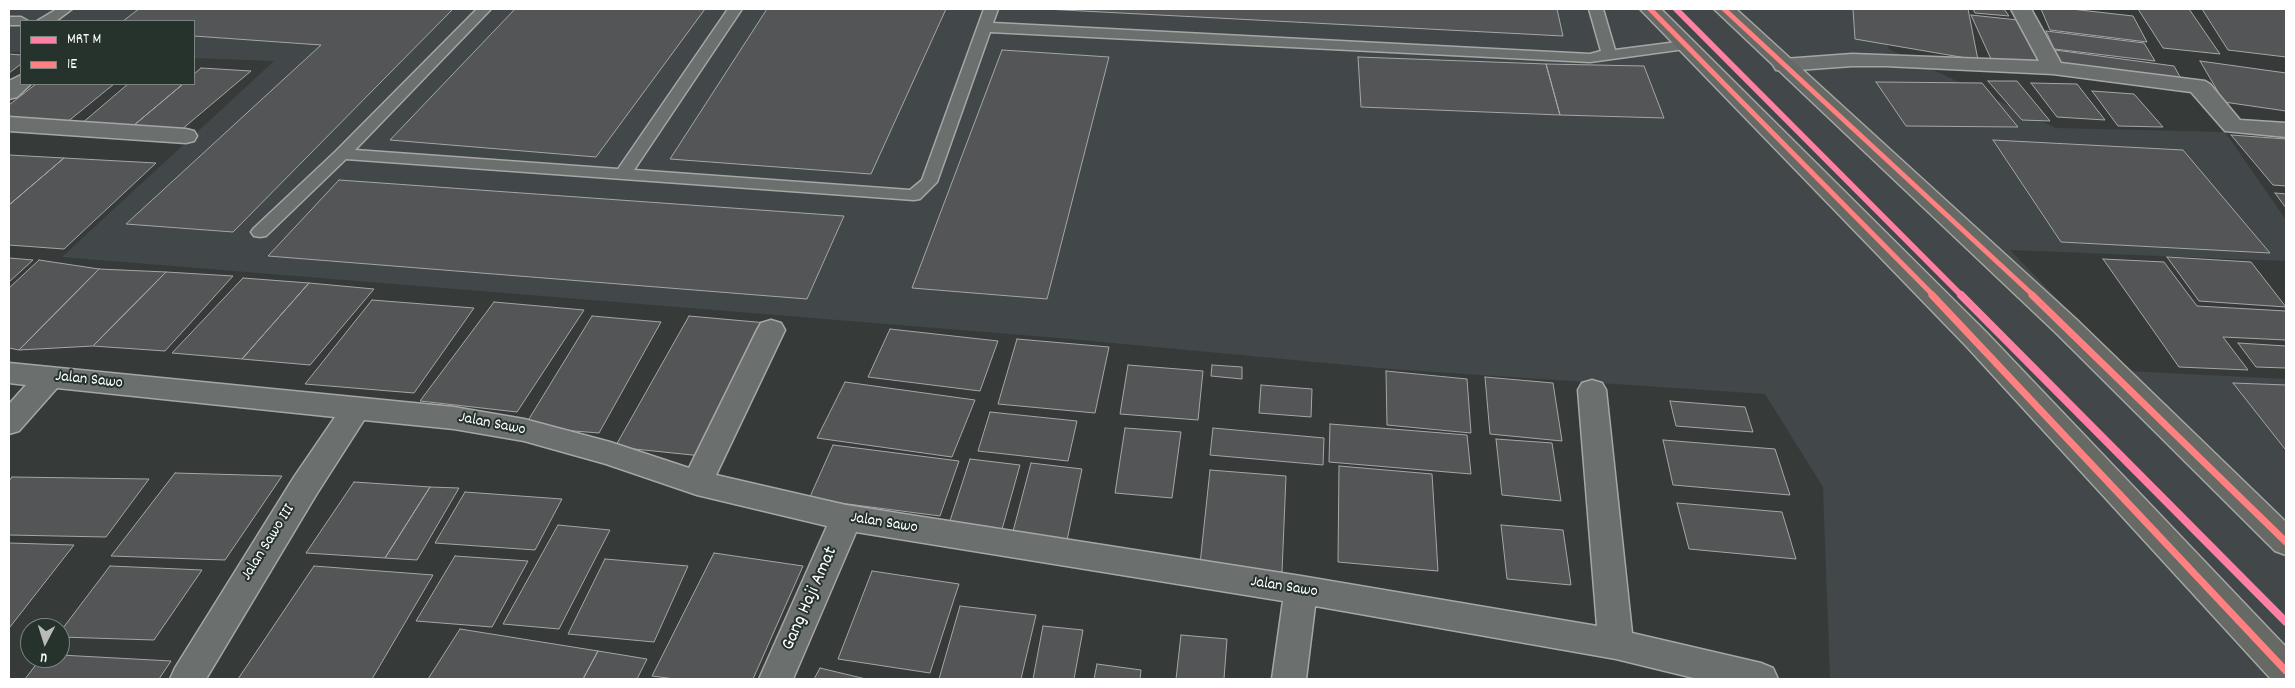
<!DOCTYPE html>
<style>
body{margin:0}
#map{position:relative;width:2295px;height:688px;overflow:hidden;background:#363b3a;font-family:Dekko,sans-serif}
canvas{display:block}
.frame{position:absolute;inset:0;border:10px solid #fff;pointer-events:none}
.legend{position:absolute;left:20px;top:20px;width:175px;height:65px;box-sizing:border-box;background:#26332d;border:1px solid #7d8581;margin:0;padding:6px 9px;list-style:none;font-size:15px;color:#fff}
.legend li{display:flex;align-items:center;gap:10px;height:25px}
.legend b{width:25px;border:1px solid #7d8581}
.north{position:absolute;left:20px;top:618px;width:50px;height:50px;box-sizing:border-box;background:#26332d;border:1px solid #7d8581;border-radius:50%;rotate:185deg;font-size:14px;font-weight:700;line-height:20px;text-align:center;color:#fff}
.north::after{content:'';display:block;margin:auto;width:18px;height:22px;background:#b9baba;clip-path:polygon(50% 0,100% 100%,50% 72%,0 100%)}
</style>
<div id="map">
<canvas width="2295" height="688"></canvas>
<div class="frame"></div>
<ul class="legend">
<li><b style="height:6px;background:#ff80a2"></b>MRT M</li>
<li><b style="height:6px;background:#ff8080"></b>1E</li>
</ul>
<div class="north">U</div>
</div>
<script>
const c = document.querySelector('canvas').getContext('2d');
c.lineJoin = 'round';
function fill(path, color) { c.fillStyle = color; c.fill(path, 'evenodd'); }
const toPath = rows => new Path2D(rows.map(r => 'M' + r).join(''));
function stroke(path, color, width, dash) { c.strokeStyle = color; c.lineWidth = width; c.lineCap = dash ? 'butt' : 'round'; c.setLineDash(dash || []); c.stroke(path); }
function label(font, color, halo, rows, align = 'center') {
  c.font = font + ' Dekko,sans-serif'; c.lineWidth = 4; c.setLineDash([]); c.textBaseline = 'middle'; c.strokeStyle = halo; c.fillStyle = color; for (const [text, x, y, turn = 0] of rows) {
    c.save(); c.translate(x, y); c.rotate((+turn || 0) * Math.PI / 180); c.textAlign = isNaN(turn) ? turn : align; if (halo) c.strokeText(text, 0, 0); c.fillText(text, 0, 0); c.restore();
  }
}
fill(toPath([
 [9,9,1874,9,1889,49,2056,128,2225,132,2286,220,2286,261,2010,250,2127,371,2286,379,2286,679,1830,679,1823,487,1765,394,1390,369,1059,338,62,257,274,61,194,58,194,21,21,21,21,52,9,52]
]), '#424749');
const building = toPath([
 [139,9,453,9,233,232,126,224,321,45,194,36,194,21,123,21,139,9],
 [515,9,705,9,596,157,390,140,515,9],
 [767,9,946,9,871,174,670,159,767,9],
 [1044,9,1557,9,1563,36,1044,9],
 [1853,9,1968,9,1978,60,1855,39,1853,9],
 [1973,9,2004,9,2009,16,1975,13,1973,9],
 [2041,9,2071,9,2133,16,2147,42,2050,30,2041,9],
 [2138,9,2189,9,2220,54,2163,48,2138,9],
 [2202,9,2286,9,2286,57,2228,50,2202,9],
 [1971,15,2018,20,2041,65,1991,59,1971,15],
 [2046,31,2144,43,2155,61,2054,49,2046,31],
 [1002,50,1109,57,1047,299,912,288,1002,50],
 [2055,50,2174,66,2184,84,2062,67,2055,50],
 [9,54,21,55,21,64,9,73,9,54],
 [1358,57,1546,64,1560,115,1361,107,1358,57],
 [2200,61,2286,73,2286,111,2224,102,2200,61],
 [1546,64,1644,66,1664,118,1560,115,1546,64],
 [201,68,251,71,181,130,133,126,183,84,194,84,194,74,201,68],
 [1988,81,2017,81,2050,121,2022,120,1988,81],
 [1876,82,1982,83,2018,127,1906,126,1876,82],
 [2031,83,2077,84,2105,120,2057,117,2031,83],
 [36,84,114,84,66,123,9,120,9,105,36,84],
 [128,84,183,84,133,126,81,124,128,84],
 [2092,91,2134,94,2163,127,2118,126,2092,91],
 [2231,135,2286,139,2286,186,2273,185,2231,135],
 [1993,140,2183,150,2270,253,2061,242,1993,140],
 [9,155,64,158,9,205,9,155],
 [64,158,156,163,64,249,9,245,9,205,64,158],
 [339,180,844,216,807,299,268,256,339,180],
 [2275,193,2286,194,2286,208,2275,193],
 [2167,257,2251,262,2286,307,2199,301,2167,257],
 [9,258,33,260,9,282,9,258],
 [2103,259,2164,262,2197,306,2286,311,2286,340,2223,337,2248,370,2179,367,2103,259],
 [39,260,99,269,19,350,9,348,9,288,39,260],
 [99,269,166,272,93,346,19,350,99,269],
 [166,272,233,276,165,351,93,346,166,272],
 [243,278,309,283,242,359,172,353,243,278],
 [309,283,374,289,310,365,242,359,309,283],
 [372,300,474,308,414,393,305,384,372,300],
 [494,302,584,310,517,412,420,401,494,302],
 [592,316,661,322,599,433,524,427,592,316],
 [689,316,767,323,702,456,615,447,689,316],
 [890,329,998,341,980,391,868,377,890,329],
 [1017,339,1109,347,1095,413,998,404,1017,339],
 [2238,343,2286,346,2286,368,2256,367,2238,343],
 [1128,365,1203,371,1198,420,1120,414,1128,365],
 [1212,365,1242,367,1242,379,1211,376,1212,365],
 [1386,371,1467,379,1471,433,1387,425,1386,371],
 [1485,377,1553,383,1562,441,1490,434,1485,377],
 [845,382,975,400,952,457,817,438,845,382],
 [2233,383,2286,385,2286,449,2285,449,2233,383],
 [1261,385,1312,389,1311,417,1259,413,1261,385],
 [1670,401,1745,407,1753,432,1676,426,1670,401],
 [990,412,1077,421,1068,461,978,451,990,412],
 [1330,424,1467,435,1471,474,1329,462,1330,424],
 [1125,428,1181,432,1172,498,1115,493,1125,428],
 [1213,428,1324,438,1323,465,1210,455,1213,428],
 [1496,439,1552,443,1561,501,1502,495,1496,439],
 [1663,440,1775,449,1790,495,1673,485,1663,440],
 [833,445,959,461,940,516,809,499,833,445],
 [970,459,1020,465,1001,533,948,527,970,459],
 [1031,463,1082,469,1066,545,1011,539,1031,463],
 [1339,466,1432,474,1438,571,1338,562,1339,466],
 [1210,470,1286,476,1282,572,1200,564,1210,470],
 [175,473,282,476,225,560,111,556,175,473],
 [12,477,149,479,106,537,9,535,9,481,12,477],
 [354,482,430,487,385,558,306,553,354,482],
 [430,487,459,488,417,560,385,558,430,487],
 [465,492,562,499,535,550,435,543,465,492],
 [1677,503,1782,512,1796,559,1689,549,1677,503],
 [558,525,610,530,559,629,503,624,558,525],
 [1501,525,1563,530,1571,585,1507,579,1501,525],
 [9,543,74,545,10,627,9,627,9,543],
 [714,553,803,566,753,679,675,679,652,676,714,553],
 [455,556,528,561,492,627,416,621,455,556],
 [605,559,688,566,654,642,568,634,605,559],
 [110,566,202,570,154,640,60,637,60,632,110,566],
 [314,566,433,575,372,679,238,679,314,566],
 [872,571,959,584,930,673,838,659,872,571],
 [960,606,1036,615,1021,679,939,679,960,606],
 [1043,626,1083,630,1074,679,1033,679,1043,626],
 [460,629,598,651,583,679,428,679,460,629],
 [1181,635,1227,639,1224,679,1176,679,1181,635],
 [598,651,647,659,637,679,583,679,598,651],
 [60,655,171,661,159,679,25,679,41,658,60,658,60,655],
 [1097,664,1141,670,1140,679,1094,679,1097,664],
 [820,668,866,679,814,679,820,668]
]);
fill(building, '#535556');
stroke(building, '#a5a7a6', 1);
const lane = toPath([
 [57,9,72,9,56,21,37,21,57,9],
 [477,9,491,9,355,150,618,169,728,9,742,9,634,170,910,190,922,180,984,9,998,9,993,23,1590,54,1601,51,1589,9,1603,9,1615,50,1685,41,1692,45,1685,49,1590,62,990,32,937,182,920,199,914,200,346,159,266,236,260,237,254,236,251,232,254,228,336,151,477,9],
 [9,17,21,17,28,21,21,21,21,25,9,25,9,17]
]);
const street = toPath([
 [2011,9,2031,9,2061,63,2205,81,2210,84,2240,120,2286,123,2286,137,2225,131,2191,92,2053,74,1885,66,1852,66,1784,71,1776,70,1773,65,1776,60,1784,59,1852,54,2039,61,2011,9],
 [21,75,21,84,31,84,17,97,9,99,9,81,21,75],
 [9,117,186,129,194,131,197,136,194,141,186,143,9,131,9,117],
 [771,320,781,323,785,330,716,475,846,505,1301,576,1597,626,1578,390,1582,383,1592,380,1602,383,1606,390,1632,633,1761,663,1773,668,1778,679,1698,679,1616,659,1315,606,1306,679,1272,679,1283,601,856,532,793,679,759,679,827,526,697,495,606,464,524,441,454,429,364,420,316,495,206,679,170,679,175,668,294,477,335,417,57,388,19,431,9,434,9,404,26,385,9,383,9,363,454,407,524,419,610,442,689,468,757,330,761,323,771,320]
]);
const primary = toPath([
 [1640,9,1661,9,1987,333,2286,647,2286,679,2271,679,1967,347,1640,9],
 [1714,9,1736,9,2076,319,2286,522,2286,555,2275,551,2056,333,1714,9]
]);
stroke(lane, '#a5a7a6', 3);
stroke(street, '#a5a7a6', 3);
stroke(primary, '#a5a7a6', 3);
fill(lane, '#6b6f6d');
fill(street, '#6b6f6d');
fill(primary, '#676965');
stroke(toPath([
 [1650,9,1934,296],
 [1724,9,2034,296]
]), '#ff8080', 5);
stroke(toPath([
 [1932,295,2286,671],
 [2032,295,2286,542]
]), '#ff8080', 7);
stroke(toPath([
 [1676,9,1962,296]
]), '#ff80a2', 6);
stroke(toPath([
 [1961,295,2286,622]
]), '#ff80a2', 8);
label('16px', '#fff', '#26332d', [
 ["Jalan Sawo",89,381,6],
 ["Jalan Sawo",492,425,11],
 ["Jalan Sawo",884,524,9],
 ["Jalan Sawo III",269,543,-58],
 ["Jalan Sawo",1284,588,9]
]);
label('19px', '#fff', '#26332d', [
 ["Gang Haji Amat",811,599,-66]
]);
</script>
